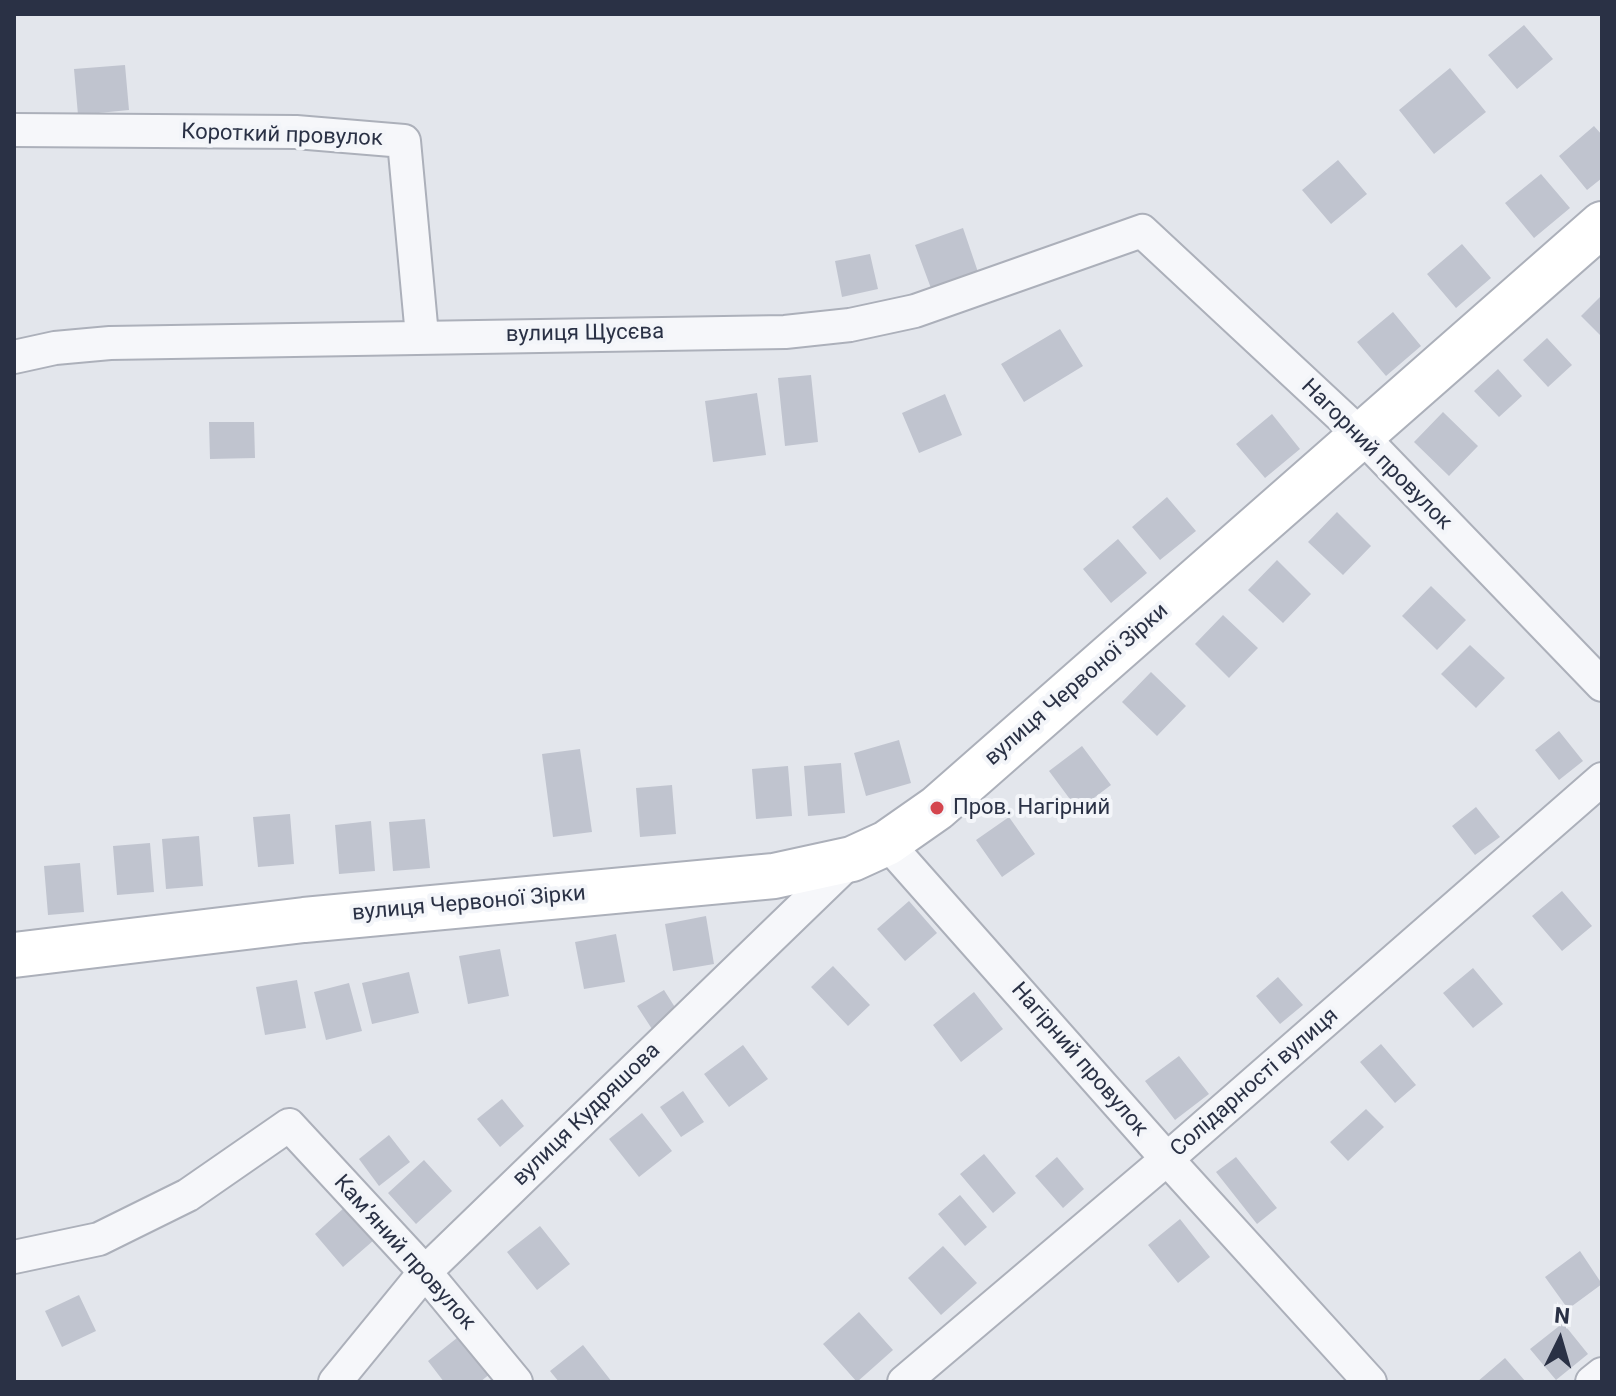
<!DOCTYPE html>
<meta charset="utf-8">
<style>
body{margin:0}
#map{position:relative;width:1616px;height:1396px;overflow:hidden;background:#e3e6ec;font-family:Roboto,sans-serif}
canvas{display:block}
.frame{position:absolute;inset:0;border:16px solid #2a3145;pointer-events:none}
.north{position:absolute;left:1520px;top:1300px;width:80px;height:80px;-webkit-text-stroke:6px #f3f5f9;paint-order:stroke;rotate:5deg;font-size:22px;font-weight:700;line-height:32px;text-align:center;color:#2a3145}
.north::after{content:'';display:block;margin:auto;width:28px;height:36px;background:#2a3145;clip-path:polygon(50% 0,100% 100%,50% 72%,0 100%)}
</style>
<div id="map">
<canvas width="1616" height="1396"></canvas>
<div class="frame"></div>
<div class="north">N</div>
</div>
<script>
const c = document.querySelector('canvas').getContext('2d');
c.lineJoin = 'round';
function fill(path, color) { c.fillStyle = color; c.fill(path, 'evenodd'); }
const toPath = rows => new Path2D(rows.map(r => 'M' + r).join(''));
function stroke(path, color, width, dash) { c.strokeStyle = color; c.lineWidth = width; c.lineCap = dash ? 'butt' : 'round'; c.setLineDash(dash || []); c.stroke(path); }
function label(font, color, halo, rows, align = 'center') {
  c.font = font + ' Roboto,sans-serif'; c.lineWidth = 8; c.setLineDash([]); c.textBaseline = 'middle'; c.strokeStyle = halo; c.fillStyle = color; for (const [text, x, y, turn = 0] of rows) {
    c.save(); c.translate(x, y); c.rotate((+turn || 0) * Math.PI / 180); c.textAlign = isNaN(turn) ? turn : align; if (halo) c.strokeText(text, 0, 0); c.fillText(text, 0, 0); c.restore();
  }
}
fill(toPath([
 [1524,25,1553,59,1517,89,1488,55],
 [125,65,129,110,78,115,74,69],
 [1450,68,1486,112,1434,154,1399,110],
 [1594,126,1602,135,1602,178,1587,190,1559,156],
 [1338,160,1367,194,1331,224,1302,190],
 [1541,174,1570,208,1534,238,1505,203],
 [963,228,979,275,932,291,915,245],
 [1462,244,1491,278,1456,308,1427,274],
 [870,254,878,289,842,297,835,261],
 [1602,295,1602,337,1581,316],
 [1393,312,1421,346,1386,376,1357,342],
 [1060,329,1083,366,1024,402,1001,364],
 [1547,338,1572,365,1548,387,1523,360],
 [1498,369,1522,396,1499,417,1474,391],
 [811,375,818,442,785,446,778,378],
 [757,393,766,455,713,462,705,401],
 [945,394,962,435,919,453,902,413],
 [1443,412,1478,446,1449,476,1414,442],
 [1272,414,1300,449,1265,478,1236,444],
 [209,422,254,422,255,458,210,459],
 [1167,497,1196,531,1160,560,1132,527],
 [1337,512,1371,546,1343,575,1308,542],
 [1118,539,1147,573,1111,603,1083,569],
 [1277,560,1311,594,1283,623,1248,590],
 [1431,586,1466,620,1437,650,1402,616],
 [1223,615,1258,648,1229,678,1195,644],
 [1470,645,1505,678,1476,708,1441,674],
 [1151,672,1186,706,1157,736,1122,702],
 [1559,731,1583,761,1559,780,1535,750],
 [899,740,911,783,866,796,854,753],
 [1082,746,1111,785,1078,810,1049,771],
 [580,749,592,832,553,837,542,754],
 [841,763,845,813,808,816,804,766],
 [788,766,792,816,756,819,752,769],
 [672,785,676,834,640,837,636,788],
 [1476,807,1500,837,1475,855,1452,826],
 [290,814,294,864,258,867,253,817],
 [1009,817,1035,854,1002,877,976,840],
 [425,819,430,868,393,871,389,822],
 [371,821,375,871,339,874,335,825],
 [199,836,203,886,166,889,162,839],
 [150,843,154,892,117,895,113,846],
 [80,863,84,912,48,915,44,866],
 [1562,891,1592,926,1562,951,1532,916],
 [909,901,937,933,905,961,877,929],
 [706,916,714,964,673,971,665,924],
 [616,934,625,982,584,989,575,942],
 [500,949,509,996,468,1004,459,956],
 [833,966,870,1005,848,1026,811,987],
 [1473,968,1503,1004,1473,1028,1443,993],
 [409,972,419,1013,372,1024,362,983],
 [1278,977,1303,1005,1280,1024,1256,996],
 [297,980,306,1028,265,1035,256,987],
 [349,983,362,1031,326,1040,314,992],
 [664,990,678,1012,652,1029,637,1006],
 [974,992,1003,1029,961,1062,933,1025],
 [1381,1044,1416,1085,1395,1103,1360,1062],
 [743,1045,768,1079,729,1107,704,1074],
 [1179,1056,1209,1094,1175,1120,1145,1081],
 [683,1091,704,1122,681,1137,660,1107],
 [502,1099,524,1126,500,1147,477,1119],
 [1366,1109,1384,1127,1348,1161,1330,1142],
 [642,1113,672,1151,639,1177,609,1139],
 [389,1135,410,1162,379,1186,359,1159],
 [984,1154,1016,1193,993,1213,960,1174],
 [1057,1157,1084,1189,1063,1208,1035,1176],
 [1236,1157,1277,1208,1257,1224,1216,1172],
 [424,1160,452,1191,416,1224,388,1193],
 [960,1195,987,1227,965,1246,938,1214],
 [345,1207,374,1240,343,1267,315,1234],
 [1180,1219,1210,1257,1178,1283,1148,1245],
 [540,1226,570,1264,537,1290,507,1252],
 [943,1246,977,1283,941,1315,908,1278],
 [1580,1251,1602,1284,1568,1309,1545,1277],
 [79,1295,96,1331,62,1347,45,1311],
 [859,1312,893,1350,857,1382,823,1344],
 [1563,1323,1588,1354,1556,1380,1530,1349],
 [462,1334,491,1373,480,1382,444,1382,428,1361],
 [583,1345,612,1382,559,1382,550,1371],
 [1505,1358,1526,1382,1477,1382]
]), '#c0c4cf');
const street = toPath([
 [14,130,296,132,404,141,422,336],
 [14,357,55,348,110,343,785,332,850,325,915,311,1142,231,1360,434,1602,685],
 [887,843,1167,1159,1370,1382],
 [14,1257,99,1239,188,1195,289,1125,425,1272,516,1382],
 [335,1382,425,1272,852,859],
 [904,1382,1167,1159,1602,779],
 [1592,1382,1602,1374]
]);
const secondary = toPath([
 [14,955,304,920,774,876,852,859,887,843,937,808,1602,224]
]);
stroke(street, '#acb0ba', 36);
stroke(secondary, '#acb0ba', 48);
stroke(street, '#f6f7fa', 32);
stroke(secondary, '#fff', 44);
for (const [x, y, r, color] of [
 [937,808,8,"#d4454e"]
]) { const dot = new Path2D(); dot.arc(x, y, r, 0, 2 * Math.PI); c.fillStyle = color; c.fill(dot); stroke(dot, '#f3f5f9', 3); }
label('22px', '#2a3145', '#f3f5f9', [
 ["Короткий провулок",282,136,2],
 ["вулиця Щусєва",585,334,-1],
 ["Нагорний провулок",1376,455,45],
 ["вулиця Червоної Зірки",1077,685,-41],
 ["вулиця Червоної Зірки",469,904,-5],
 ["Нагірний провулок",1079,1060,49],
 ["Солідарності вулиця",1255,1083,-41],
 ["вулиця Кудряшова",587,1115,-44],
 ["Кам’яний провулок",404,1253,48]
]);
label('22px', '#2a3145', '#f3f5f9', [
 ["Пров. Нагірний",953,808]
], 'left');
</script>
